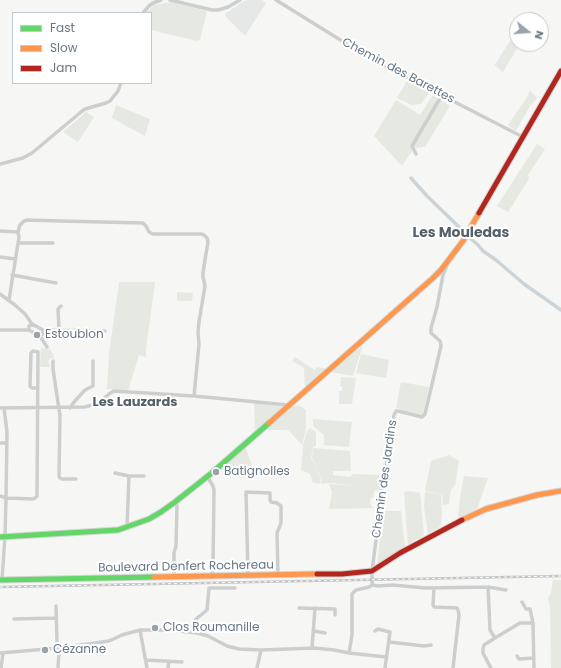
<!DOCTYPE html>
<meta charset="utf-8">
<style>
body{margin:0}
#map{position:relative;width:561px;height:668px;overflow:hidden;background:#f6f6f4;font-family:Poppins,sans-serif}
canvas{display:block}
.legend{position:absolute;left:12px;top:12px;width:140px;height:72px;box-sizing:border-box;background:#fff;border:1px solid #c1c9ce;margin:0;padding:5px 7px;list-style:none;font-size:12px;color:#657785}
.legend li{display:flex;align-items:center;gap:8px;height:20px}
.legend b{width:20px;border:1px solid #c1c9ce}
.north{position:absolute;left:509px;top:12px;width:40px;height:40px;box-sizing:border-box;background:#fff;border:1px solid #c1c9ce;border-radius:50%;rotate:107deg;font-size:11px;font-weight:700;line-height:16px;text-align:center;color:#657785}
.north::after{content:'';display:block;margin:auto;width:14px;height:18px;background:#98a3ac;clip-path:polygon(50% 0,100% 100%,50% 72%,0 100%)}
</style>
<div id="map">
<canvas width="561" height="668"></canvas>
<ul class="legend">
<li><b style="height:5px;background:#63d668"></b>Fast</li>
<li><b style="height:5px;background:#ff974d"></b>Slow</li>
<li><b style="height:5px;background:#b3261e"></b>Jam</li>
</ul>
<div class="north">N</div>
</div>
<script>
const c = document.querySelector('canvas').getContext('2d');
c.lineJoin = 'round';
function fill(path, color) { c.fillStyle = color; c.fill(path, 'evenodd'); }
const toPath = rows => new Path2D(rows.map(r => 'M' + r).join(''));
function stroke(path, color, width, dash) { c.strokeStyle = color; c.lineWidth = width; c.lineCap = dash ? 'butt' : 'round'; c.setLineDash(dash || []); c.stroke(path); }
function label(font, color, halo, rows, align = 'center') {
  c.font = font + ' Poppins,sans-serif'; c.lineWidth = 4; c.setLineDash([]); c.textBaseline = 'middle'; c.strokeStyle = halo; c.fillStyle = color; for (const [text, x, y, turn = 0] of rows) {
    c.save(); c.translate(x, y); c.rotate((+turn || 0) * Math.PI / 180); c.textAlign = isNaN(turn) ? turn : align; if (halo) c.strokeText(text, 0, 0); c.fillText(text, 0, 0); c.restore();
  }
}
fill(toPath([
 [249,0,261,0,266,3,245,36,225,16,226,13,244,1]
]), '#e6e7e7');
fill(toPath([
 [170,2,207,11,200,40,197,41,151,30,151,13,146,13,154,5],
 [517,30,517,44,520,44,502,73,501,70,496,66,494,66],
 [407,81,429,93,421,104,412,105,397,98],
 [530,90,537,98,534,102,531,104,516,131,508,125,527,97],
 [433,95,450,106,425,147,414,148,402,166,374,136,396,100,420,115],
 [116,105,150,119,145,136,128,127,112,118],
 [86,112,94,117,78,142,63,132],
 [537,144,545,149,528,175,529,179,508,212,497,206],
 [119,282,155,282,146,350,146,357,139,355,128,391,107,389,109,354],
 [177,292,193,293,192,301,177,301],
 [363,345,353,376,331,372],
 [41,348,50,349,53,354,54,358,51,358,48,361,50,367,40,367],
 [361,354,389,360,386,378,356,373],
 [295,357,315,370,317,367,328,369,305,389,304,368,292,361],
 [341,377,356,378,352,404,339,404,339,391,342,391,342,387,340,386],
 [401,382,429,387,423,414,420,416,396,408],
 [254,403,281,406,281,409,255,430],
 [291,405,300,406,306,410,306,429,302,445,288,430,263,430],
 [313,419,352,422,349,447,324,445,324,435,313,426],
 [310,428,316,432,316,446,313,447,311,458,316,466,318,473,321,478,320,484,313,483,310,474,301,470,303,445,307,431],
 [245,446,254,471,253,478,235,477,234,470,224,465],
 [313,448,350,451,351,471,333,471,333,475,351,477,352,474,383,475,381,491,375,490,373,498,371,498,370,504,373,507,372,508,329,509,332,492,329,484,357,486,330,483,321,484,322,478,318,472,316,465,312,458],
 [449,455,459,461,455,485,451,490,449,504,443,505,442,494,425,491,431,461],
 [464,476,488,478,477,509,458,518,460,496],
 [410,491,420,493,424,535,408,545,404,492],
 [425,492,441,494,442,512,441,526,428,534,424,507],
 [383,511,401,511,405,547,377,565],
 [553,580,561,580,561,668,551,668,550,607,548,598,551,593]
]), '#e6e9e2');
stroke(toPath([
 [411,178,427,196,459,227],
 [469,237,478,245,483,251,496,260,524,284,561,310]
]), '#cdd4d7', 3.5);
const fast = toPath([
 [0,537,118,530,149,519,161,512,175,502,213,472,269,423],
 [0,580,154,577]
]);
const slow = toPath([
 [269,423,433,278,441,270,463,241,479,213],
 [462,520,486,509,537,495,561,491],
 [154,577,317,574]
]);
const jam = toPath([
 [479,213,561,71],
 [317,574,342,574,372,571,400,553,462,520]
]);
stroke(fast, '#d3d4d5', 7);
stroke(slow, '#d3d4d5', 7);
stroke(jam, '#d3d4d5', 7);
stroke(toPath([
 [170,0,212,10,218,10,228,7,240,0],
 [276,0,371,59,523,137],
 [143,13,149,6,153,3,161,0],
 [416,154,412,146,442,95],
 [0,164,23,158,32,153,81,112,85,109,106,103,110,101,118,91,121,83],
 [0,231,18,232],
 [18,243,53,243],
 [0,257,15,259],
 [12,275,56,283],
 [0,294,15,305,25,314,32,324],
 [9,300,19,237,18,232,20,225,24,221,27,220,61,221,143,223,146,226,149,232,153,234,201,234,204,235,207,238,208,242,203,272,203,277,205,286,199,322,198,333,199,344,194,396],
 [32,324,43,330,43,334,40,336,29,330,29,326,32,324],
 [0,330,29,330],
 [43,330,105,331],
 [59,330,58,309,61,306],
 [40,336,47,347],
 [53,361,53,369,60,416,59,476,60,478,62,479,76,479],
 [0,408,85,407,99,403,109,394,114,391,194,396,288,405],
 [70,408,74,402,85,390,93,386,93,361],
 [0,443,7,443],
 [115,473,129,476],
 [207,476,213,486,214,490,213,567,212,577],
 [0,496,6,498,33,499,35,498,37,496,38,352,33,351,31,353,30,386,32,388,37,388],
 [127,527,129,476,144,476],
 [248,576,246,492,270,493,270,500,271,502,277,503,281,506,281,523,277,533,278,575],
 [174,577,174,553,176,546,177,506,175,502],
 [2,580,5,536,6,498,7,432,4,408],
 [372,585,372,571,382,494,394,415,396,411,398,411,422,417,425,414,441,346,440,341,431,333,431,328,437,307,443,275,447,265],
 [488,587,490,630,495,638,484,645,483,649,483,653,491,668],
 [434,588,433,605,434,607,457,608,458,610,459,615,453,668],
 [522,602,526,609,530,609,533,623],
 [56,606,57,642,59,652,58,668],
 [299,608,335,609,335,615],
 [14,619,56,618],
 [140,630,147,668],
 [314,631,325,633],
 [375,631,378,629,390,632,385,668],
 [195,633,196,619,207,610,209,588,235,588],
 [495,638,520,623,533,623,534,668],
 [389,642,424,646,431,645],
 [312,648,315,608],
 [0,653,59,648,109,641,122,635,140,630,171,630,197,633,208,636,227,646,239,649,261,650,315,648,334,650,349,653,352,635,352,594,356,590,369,587,372,585,378,586,393,585,425,588,488,587,506,590],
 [349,653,386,657],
 [517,656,519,659,534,658],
 [146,660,182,662],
 [1,668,3,653],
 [168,668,169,661],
 [257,668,261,650]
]), '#cdcfcf', 3.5);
stroke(fast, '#63d668', 5);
stroke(slow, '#ff974d', 5);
stroke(jam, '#b3261e', 5);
const rail = toPath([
 [0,587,561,576]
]);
stroke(rail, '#c2c4c5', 2.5);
stroke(rail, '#fff', 1, [3]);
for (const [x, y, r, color] of [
 [37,335,4,"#98a3ac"],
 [216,472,4,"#98a3ac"],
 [155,628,4,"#98a3ac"],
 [45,650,4,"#98a3ac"]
]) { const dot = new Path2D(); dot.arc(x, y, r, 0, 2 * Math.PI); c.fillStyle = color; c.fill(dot); stroke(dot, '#fff', 1.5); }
label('12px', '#657785', '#fff', [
 ["Chemin des Barettes",398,71,28],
 ["Chemin des Jardins",385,479,-82],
 ["Boulevard Denfert Rochereau",186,567,-1]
]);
label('12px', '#657785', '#fff', [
 ["Estoublon",45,335],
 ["Batignolles",224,472],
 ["Clos Roumanille",163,628],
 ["Cézanne",53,650]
], 'left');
label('bold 13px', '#53606a', '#fff', [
 ["Les Lauzards",135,403]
]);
label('bold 14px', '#53606a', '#fff', [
 ["Les Mouledas",461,233]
]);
</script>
